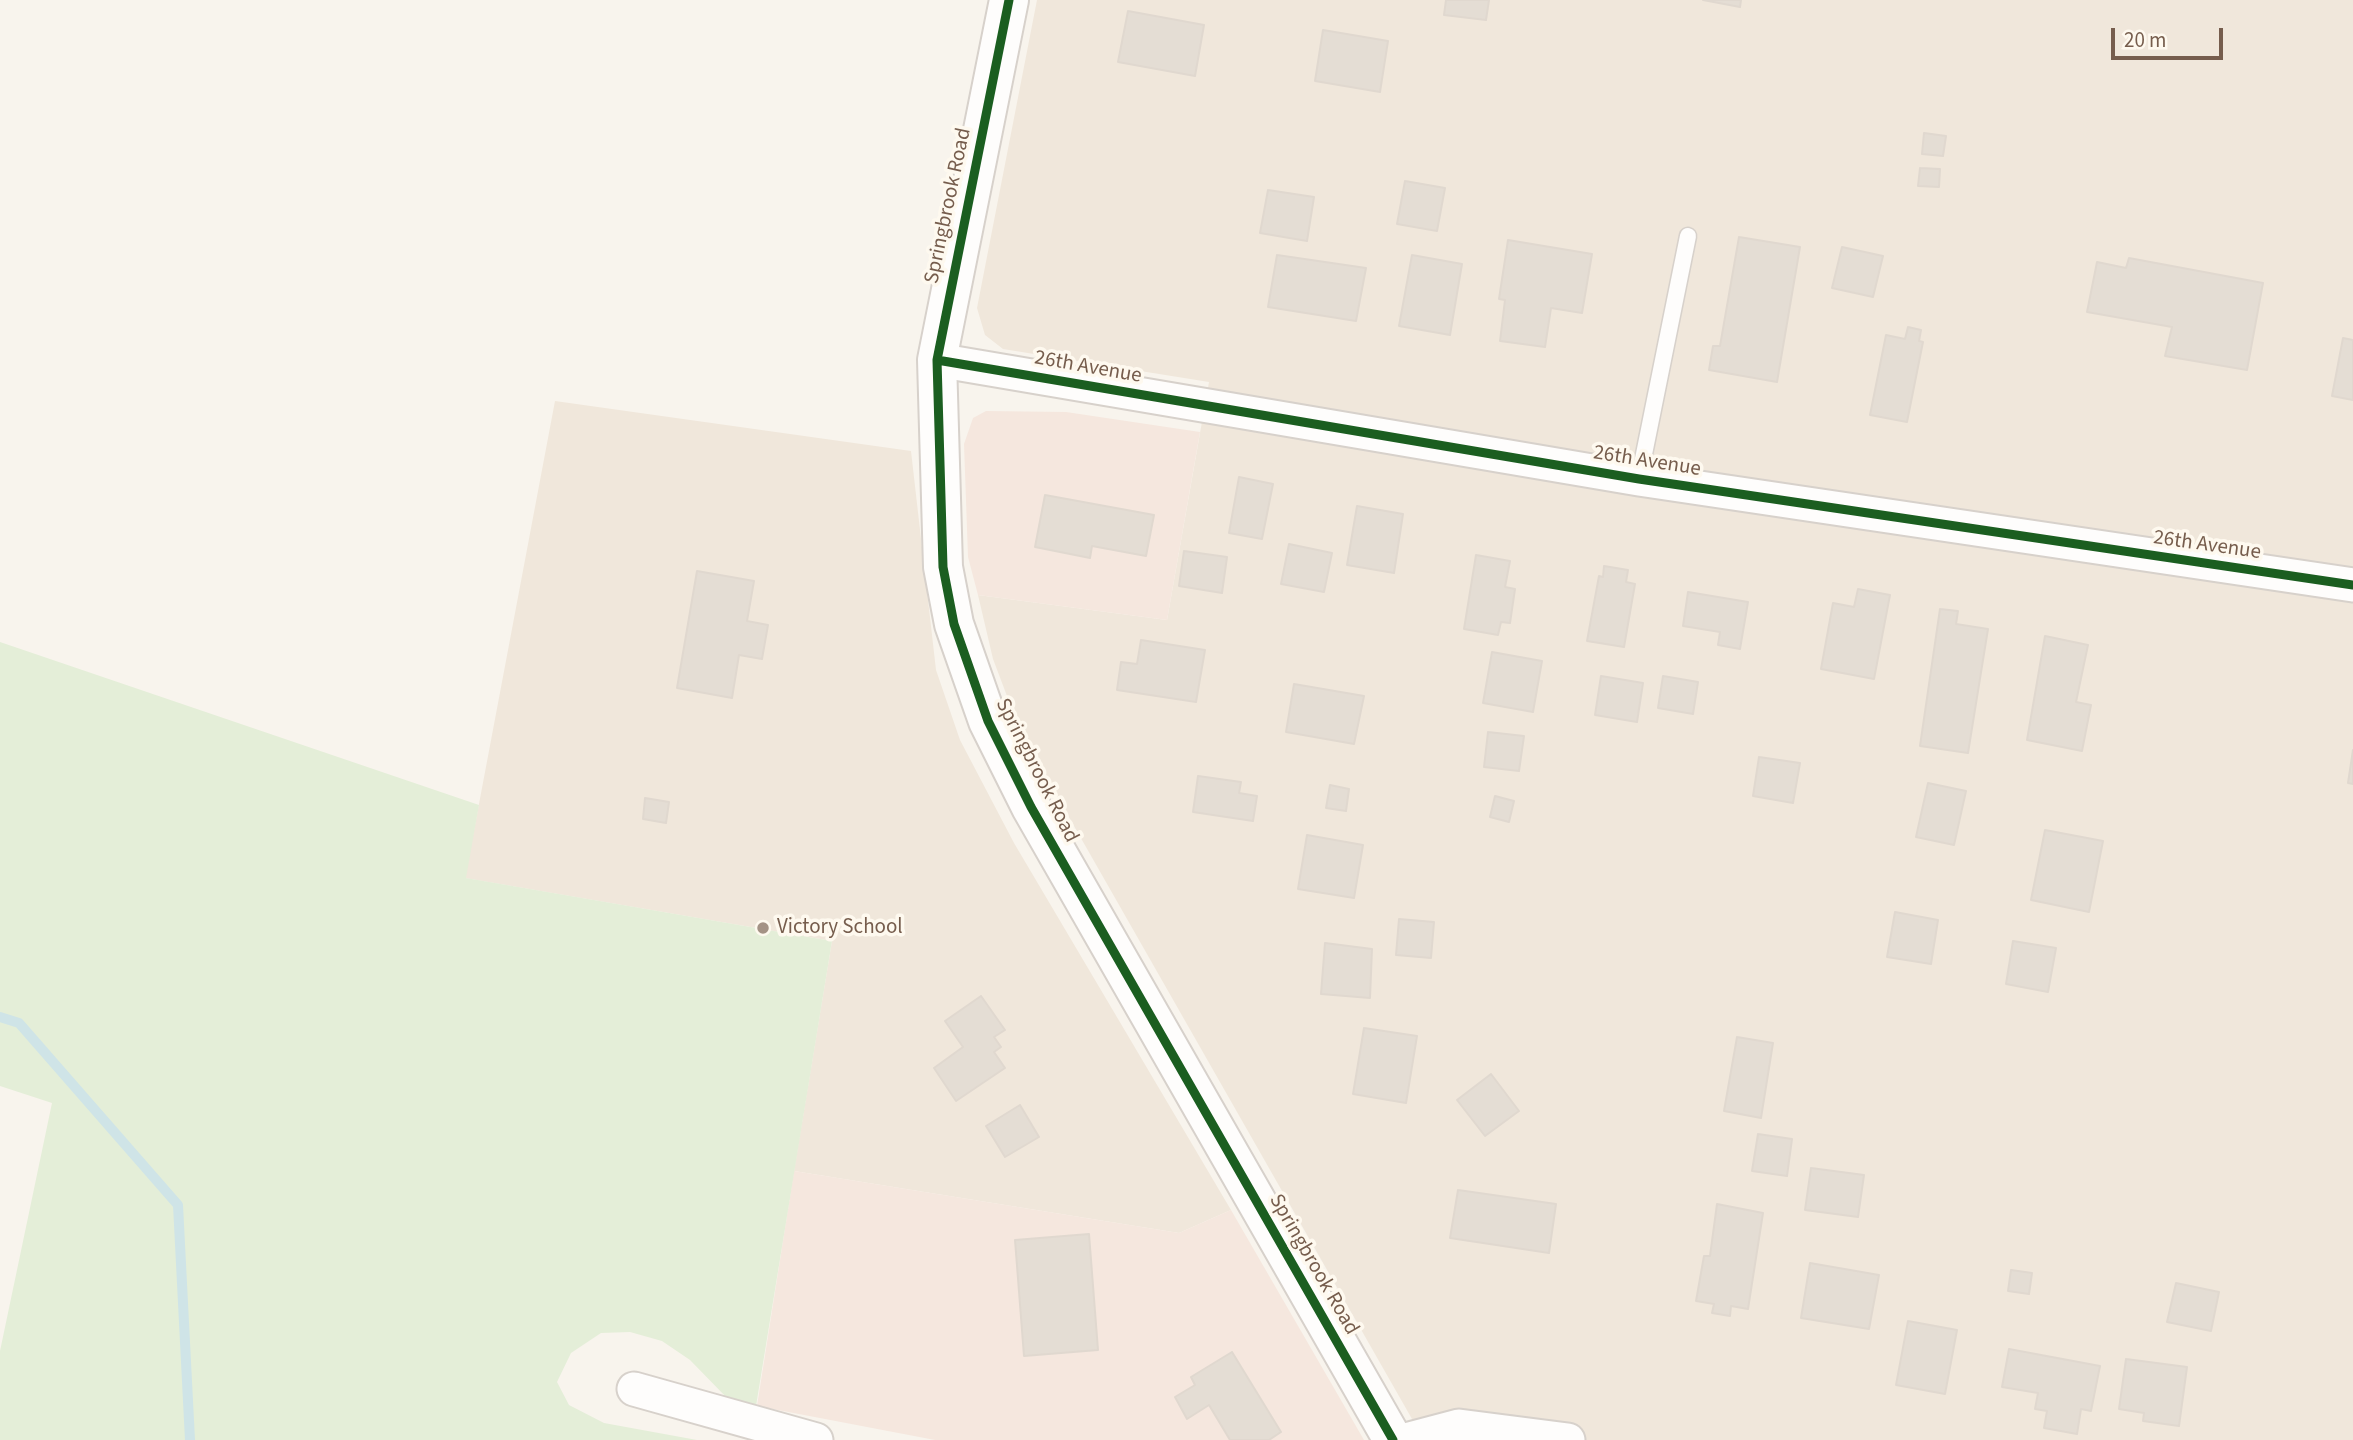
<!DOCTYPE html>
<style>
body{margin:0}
#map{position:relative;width:2353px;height:1440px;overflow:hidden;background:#f8f4ed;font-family:"Source Sans 3",sans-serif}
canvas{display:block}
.scale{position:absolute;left:2111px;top:28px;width:112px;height:32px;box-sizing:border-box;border:4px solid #765d4d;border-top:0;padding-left:9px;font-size:21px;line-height:24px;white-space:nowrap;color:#765d4d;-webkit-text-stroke:5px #fef9ef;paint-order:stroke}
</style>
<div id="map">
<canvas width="2353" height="1440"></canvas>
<div class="scale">20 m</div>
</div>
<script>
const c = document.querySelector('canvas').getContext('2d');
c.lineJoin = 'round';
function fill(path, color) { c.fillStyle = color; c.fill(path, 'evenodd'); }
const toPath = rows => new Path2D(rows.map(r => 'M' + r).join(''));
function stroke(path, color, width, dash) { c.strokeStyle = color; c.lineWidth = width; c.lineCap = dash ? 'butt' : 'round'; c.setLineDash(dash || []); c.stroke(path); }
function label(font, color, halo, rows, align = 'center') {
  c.font = font + ' "Source Sans 3",sans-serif'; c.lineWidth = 7; c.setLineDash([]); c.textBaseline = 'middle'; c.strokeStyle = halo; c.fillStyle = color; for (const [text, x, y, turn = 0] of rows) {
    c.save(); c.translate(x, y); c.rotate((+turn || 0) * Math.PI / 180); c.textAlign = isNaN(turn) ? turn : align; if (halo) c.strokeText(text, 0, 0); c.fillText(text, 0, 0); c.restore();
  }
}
fill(toPath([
 [1037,0,2353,0,2353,1440,1424,1440,1021,733,993,659,978,595,1167,620,1209,382,1003,349,985,335,977,308],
 [555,401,911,451,936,670,960,740,1014,843,1231,1210,1179,1233,794,1171,832,941,465,878]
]), '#f0e7db');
fill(toPath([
 [986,411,1066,412,1200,432,1167,620,978,595,968,557,964,444,973,418],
 [794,1171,1179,1233,1231,1210,1364,1440,935,1440,757,1406]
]), '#f5e7de');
fill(toPath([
 [0,642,479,805,466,878,832,941,756,1406,727,1398,690,1360,662,1341,630,1332,601,1333,571,1353,557,1382,569,1405,604,1423,697,1440,0,1440,0,1351,52,1103,0,1086]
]), '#e4eed8');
stroke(toPath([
 [0,1017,19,1023,178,1205,190,1440]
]), '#cfe4e7', 10);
const building = toPath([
 [1446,0,1489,0,1486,20,1444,15,1446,0],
 [1703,0,1741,0,1740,7,1703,0],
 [1128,11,1204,25,1195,76,1118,62,1128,11],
 [1323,30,1388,41,1380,92,1315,81,1323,30],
 [1924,133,1946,136,1943,156,1922,154,1924,133],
 [1920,168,1940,169,1939,187,1918,186,1920,168],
 [1405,181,1445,188,1437,231,1397,224,1405,181],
 [1268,190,1314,197,1307,241,1260,233,1268,190],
 [1739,237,1800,247,1777,382,1709,370,1713,346,1720,346,1739,237],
 [1508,240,1592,254,1582,313,1551,308,1545,347,1500,341,1505,300,1499,299,1508,240],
 [1842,247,1883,256,1873,297,1832,288,1842,247],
 [1277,255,1366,268,1356,321,1268,307,1277,255],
 [1412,255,1462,264,1450,335,1399,326,1412,255],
 [2129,258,2263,283,2247,370,2165,356,2172,327,2087,312,2097,262,2126,268,2129,258],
 [1908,327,1921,330,1919,341,1923,342,1907,422,1870,415,1886,335,1905,339,1908,327],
 [2343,338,2353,340,2353,400,2332,396,2343,338],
 [1239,477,1273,484,1262,539,1229,533,1239,477],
 [1045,495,1154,515,1146,556,1092,546,1090,558,1035,547,1045,495],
 [1357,506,1403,514,1394,573,1347,565,1357,506],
 [1289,544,1332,553,1324,592,1281,584,1289,544],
 [1184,551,1227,557,1222,593,1179,586,1184,551],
 [1476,555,1510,561,1505,587,1515,589,1510,623,1501,622,1498,635,1464,629,1476,555],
 [1604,566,1628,570,1626,582,1635,584,1624,647,1587,641,1599,576,1603,577,1604,566],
 [697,571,754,581,747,621,768,625,762,659,739,655,732,698,677,688,697,571],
 [1858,589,1890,595,1874,679,1821,669,1833,603,1854,607,1858,589],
 [1688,592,1748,602,1740,649,1718,645,1720,632,1683,626,1688,592],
 [1940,609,1958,611,1956,624,1988,629,1968,753,1920,746,1940,609],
 [2045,636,2088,645,2076,702,2091,705,2082,751,2027,740,2045,636],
 [1141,640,1205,650,1196,702,1117,690,1121,662,1137,664,1141,640],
 [1492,652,1542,661,1533,712,1483,703,1492,652],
 [1601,676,1643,683,1637,722,1595,715,1601,676],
 [1663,676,1698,682,1693,714,1658,708,1663,676],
 [1294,684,1364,696,1354,744,1286,732,1294,684],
 [1488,732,1524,736,1519,771,1484,767,1488,732],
 [2353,750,2353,784,2348,783,2353,750],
 [1759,757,1800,763,1793,803,1753,796,1759,757],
 [1198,776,1241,782,1239,793,1257,796,1253,821,1193,812,1198,776],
 [1928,783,1966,791,1954,845,1916,837,1928,783],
 [1330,785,1349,789,1346,811,1326,808,1330,785],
 [1495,796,1514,801,1509,822,1490,817,1495,796],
 [645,798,669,802,666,823,643,819,645,798],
 [2045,830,2103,841,2089,912,2031,900,2045,830],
 [1307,835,1363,845,1354,898,1298,889,1307,835],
 [1895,912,1938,920,1931,964,1887,957,1895,912],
 [1399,919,1434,922,1431,958,1396,955,1399,919],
 [2013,941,2056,948,2048,992,2006,984,2013,941],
 [1325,943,1372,949,1370,998,1321,994,1325,943],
 [981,996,1005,1030,994,1037,1001,1047,994,1052,1005,1068,956,1101,934,1068,963,1047,945,1021,981,996],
 [1364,1028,1417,1036,1406,1103,1353,1094,1364,1028],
 [1737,1037,1773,1043,1761,1118,1724,1111,1737,1037],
 [1491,1074,1519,1111,1485,1136,1457,1100,1491,1074],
 [1020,1105,1039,1137,1005,1157,986,1126,1020,1105],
 [1758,1134,1792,1139,1787,1176,1752,1171,1758,1134],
 [1811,1168,1864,1175,1858,1217,1805,1210,1811,1168],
 [1458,1190,1556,1204,1549,1253,1450,1238,1458,1190],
 [1717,1204,1763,1213,1748,1309,1731,1306,1730,1316,1712,1313,1714,1304,1696,1301,1704,1256,1710,1256,1717,1204],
 [1089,1234,1098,1350,1024,1356,1015,1240,1089,1234],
 [1810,1263,1879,1275,1869,1329,1801,1318,1810,1263],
 [2011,1270,2032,1273,2029,1294,2008,1291,2011,1270],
 [2176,1283,2219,1292,2211,1331,2167,1322,2176,1283],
 [1908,1321,1957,1330,1945,1394,1896,1385,1908,1321],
 [2009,1349,2100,1366,2091,1411,2081,1409,2077,1434,2044,1428,2047,1411,2035,1409,2038,1393,2002,1387,2009,1349],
 [1232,1352,1281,1432,1269,1440,1230,1440,1209,1405,1187,1419,1175,1397,1195,1385,1191,1377,1232,1352],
 [2126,1359,2187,1367,2179,1426,2143,1421,2144,1413,2119,1409,2126,1359]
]);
fill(building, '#e4ddd4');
stroke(building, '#e0d8cf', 2);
const service = toPath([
 [1639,479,1688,236]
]);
const minor = toPath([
 [937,360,1639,479,2353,585],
 [634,1389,816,1440],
 [1406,1440,1459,1426,1568,1440]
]);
const tertiary = toPath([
 [1009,0,937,360,943,567,954,624,988,721,1031,807,1393,1440]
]);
stroke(service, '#d7d1cb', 19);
stroke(minor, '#d7d1cb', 37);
stroke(tertiary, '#d7d1cb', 42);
stroke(service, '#fefdfc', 16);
stroke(minor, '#fefdfc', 33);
stroke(tertiary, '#fefdfc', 38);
stroke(toPath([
 [1009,0,937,360,943,567,954,624,988,721,1031,807,1393,1440],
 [937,360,1639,479,2353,585]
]), '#1b5e20', 9);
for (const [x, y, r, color] of [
 [763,928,7,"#a49285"]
]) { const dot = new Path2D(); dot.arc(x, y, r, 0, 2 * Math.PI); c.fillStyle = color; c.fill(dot); stroke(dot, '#fef9ef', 2.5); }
label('21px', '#765d4d', '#fef9ef', [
 ["Springbrook Road",949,206,-78],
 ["26th Avenue",1088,368,10],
 ["26th Avenue",1647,462,9],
 ["26th Avenue",2207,546,8],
 ["Springbrook Road",1036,771,63],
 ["Springbrook Road",1313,1265,60]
]);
label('21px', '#765d4d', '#fef9ef', [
 ["Victory School",777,928]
], 'left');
</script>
